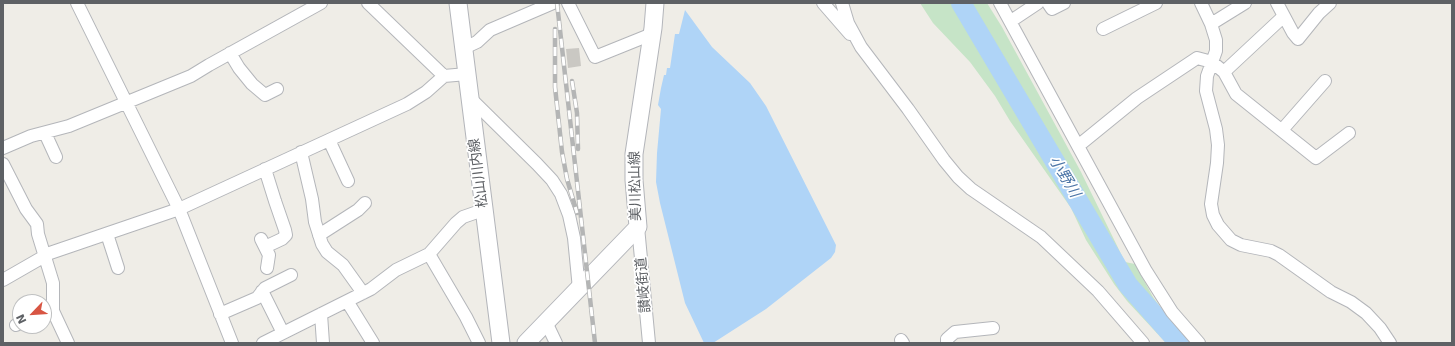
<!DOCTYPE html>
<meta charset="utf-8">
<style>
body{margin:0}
#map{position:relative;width:1455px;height:346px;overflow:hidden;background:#efede7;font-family:"DejaVu Sans",sans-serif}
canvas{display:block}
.frame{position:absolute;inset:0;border:4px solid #5e6165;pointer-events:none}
.north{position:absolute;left:12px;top:294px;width:40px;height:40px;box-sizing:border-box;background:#fff;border:1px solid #bfc0c1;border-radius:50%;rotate:245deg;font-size:11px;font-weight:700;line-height:16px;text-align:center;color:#5e6165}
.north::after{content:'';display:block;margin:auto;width:14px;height:18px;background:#d85543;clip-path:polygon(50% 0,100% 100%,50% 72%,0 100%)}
</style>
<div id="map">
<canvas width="1455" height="346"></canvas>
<div class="frame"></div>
<div class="north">N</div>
</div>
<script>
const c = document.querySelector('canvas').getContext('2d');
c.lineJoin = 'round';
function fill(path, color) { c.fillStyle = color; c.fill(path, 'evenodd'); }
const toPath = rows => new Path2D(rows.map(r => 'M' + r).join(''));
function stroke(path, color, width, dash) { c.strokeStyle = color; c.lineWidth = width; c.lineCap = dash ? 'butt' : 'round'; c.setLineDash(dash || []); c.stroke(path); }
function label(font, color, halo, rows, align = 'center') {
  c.font = font + ' "DejaVu Sans","Noto Sans JP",sans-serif'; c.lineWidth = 3.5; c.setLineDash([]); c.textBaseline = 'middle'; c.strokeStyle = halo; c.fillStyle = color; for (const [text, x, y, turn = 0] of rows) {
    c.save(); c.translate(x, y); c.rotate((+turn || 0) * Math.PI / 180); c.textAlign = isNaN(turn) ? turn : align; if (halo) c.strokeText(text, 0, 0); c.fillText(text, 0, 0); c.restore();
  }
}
fill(toPath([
 [920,3,987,3,1002,27,1081,172,1125,262,1135,264,1153,297,1173,324,1191,343,1166,343,1127,301,1114,284,1086,240,1071,208,1010,121,995,96,970,62,933,23]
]), '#c6e4c7');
fill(toPath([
 [685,10,712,47,750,83,766,106,836,245,835,252,831,258,766,309,713,343,704,343,685,303,660,203,656,182,657,153,661,109,658,105,661,88,664,75,666,75,667,68,670,68,675,34,679,34]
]), '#afd4f7');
stroke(toPath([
 [961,3,1128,285,1179,343]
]), '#afd4f7', 20);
fill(toPath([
 [579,48,581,66,568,68,566,49]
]), '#cac8c3');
const minor = toPath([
 [77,3,179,209,232,343],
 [368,3,444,76],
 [568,3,595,57,652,34],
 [823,3,850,34],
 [842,3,848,23,861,47,908,109,944,160,958,177,971,189,1041,237,1098,291,1143,343],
 [1000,3,1146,271,1172,312,1199,343],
 [1048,3,1052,9,1064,3],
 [1201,3,1211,24,1216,40,1216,51,1207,76,1206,91,1216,129,1218,145,1217,163,1211,204,1213,215,1218,225,1231,240,1241,245,1271,251,1279,255,1331,292,1351,302,1366,313,1380,328,1390,343],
 [1277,3,1293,33,1298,39,1319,13,1330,3],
 [1011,21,1038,3],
 [1211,24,1245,3],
 [1103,29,1156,3],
 [464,48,477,42,490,30,553,3],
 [230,53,239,68,252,84,265,95,277,89],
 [1224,72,1284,16],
 [469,97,537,164,552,180,561,194,569,215,574,238,579,289],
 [1282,130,1325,81],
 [45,133,56,157],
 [329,140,348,181],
 [1078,146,1137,98,1197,58,1212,62,1224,72,1236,94,1316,158,1349,133],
 [3,148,31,136,69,126,191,76,209,65,321,3],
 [301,152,312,199,315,222,322,244,327,252,343,265,363,293],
 [3,164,26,209,37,224,38,234,53,283,53,311,68,343],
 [638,227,649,343],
 [107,234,118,268],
 [319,235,358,210,365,203],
 [261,239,269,255,267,268],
 [265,247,282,239,286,235,285,230,275,201,265,169],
 [429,254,466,317,479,343],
 [3,280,50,253,179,209,407,104,426,92,444,76,467,74],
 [262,291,283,333],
 [347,301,373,343],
 [220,314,257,298,265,288,291,275],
 [321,314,323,343],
 [546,322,556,343],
 [16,325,20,323],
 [901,340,903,343],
 [263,343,371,289,396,270,429,254,456,223,463,217,483,210],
 [947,343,947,339,955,332,993,328]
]);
const secondary = toPath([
 [458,3,501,343],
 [526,343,638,227,634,180,634,154,653,28,655,3]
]);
stroke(minor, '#b4b6ba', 14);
stroke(secondary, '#b3b5ba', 19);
stroke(minor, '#fff', 12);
stroke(secondary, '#fff', 17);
const rail = toPath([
 [557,3,595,343],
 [555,29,555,87,562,152,567,179,577,213],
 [572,81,577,113,578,149]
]);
stroke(rail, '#b4b5b5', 4.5);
stroke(rail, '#fff', 3, [9]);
label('14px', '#5e6165', '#fff', [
 ["松山川内線",479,173,-97],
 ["美川松山線",636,186,-91],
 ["讃岐街道",644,285,-95]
]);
label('italic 15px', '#4c75a7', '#fff', [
 ["小野川",1064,177,59]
]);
</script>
